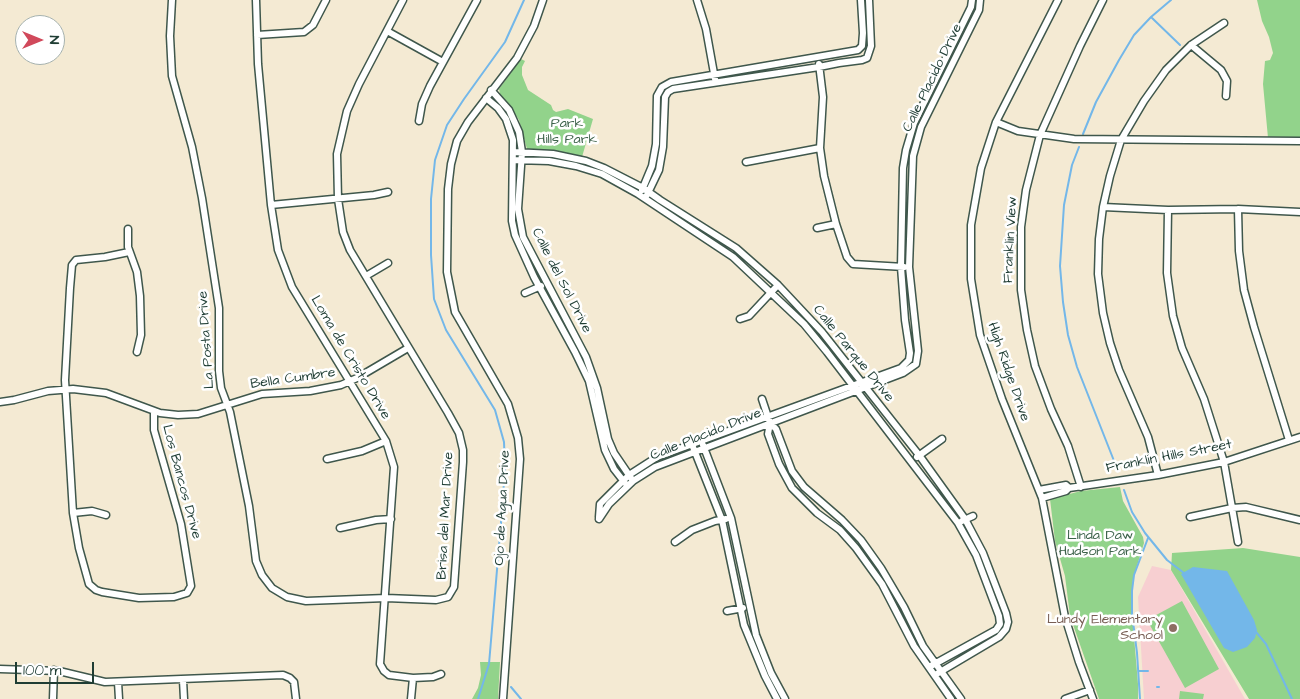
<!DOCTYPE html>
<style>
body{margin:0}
#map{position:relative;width:1300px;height:699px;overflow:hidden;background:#f4ead3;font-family:"Architects Daughter",sans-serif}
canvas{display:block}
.north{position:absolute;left:15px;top:15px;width:50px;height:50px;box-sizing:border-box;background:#fff;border:1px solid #a5b1ae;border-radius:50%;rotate:90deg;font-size:14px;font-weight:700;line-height:20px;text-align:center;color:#1f3d34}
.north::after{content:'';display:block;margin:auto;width:18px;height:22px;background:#d1495b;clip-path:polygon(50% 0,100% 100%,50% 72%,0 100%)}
.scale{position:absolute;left:15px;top:662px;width:79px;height:22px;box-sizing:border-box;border:2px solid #1f3d34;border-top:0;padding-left:6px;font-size:15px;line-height:18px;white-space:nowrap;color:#1f3d34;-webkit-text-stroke:4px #fff;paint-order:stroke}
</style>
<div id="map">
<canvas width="1300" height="699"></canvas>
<div class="north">N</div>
<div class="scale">100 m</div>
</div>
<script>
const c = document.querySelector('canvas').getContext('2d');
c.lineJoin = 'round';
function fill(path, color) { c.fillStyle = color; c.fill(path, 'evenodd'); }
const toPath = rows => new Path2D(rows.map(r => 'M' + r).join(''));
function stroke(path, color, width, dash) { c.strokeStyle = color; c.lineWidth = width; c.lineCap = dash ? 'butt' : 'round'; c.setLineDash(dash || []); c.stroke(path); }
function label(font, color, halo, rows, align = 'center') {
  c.font = font + ' "Architects Daughter",sans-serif'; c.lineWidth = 5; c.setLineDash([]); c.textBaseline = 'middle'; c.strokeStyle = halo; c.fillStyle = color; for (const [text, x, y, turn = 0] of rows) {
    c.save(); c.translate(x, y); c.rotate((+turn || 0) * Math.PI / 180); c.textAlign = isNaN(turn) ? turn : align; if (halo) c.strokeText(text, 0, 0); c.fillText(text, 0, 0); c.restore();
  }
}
fill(toPath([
 [1152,566,1171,570,1245,699,1144,699,1138,597]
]), '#f7cfd1');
fill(toPath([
 [1257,0,1300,0,1300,138,1268,138,1263,84,1265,61,1270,60,1273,53,1269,37,1262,21],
 [521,59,525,61,522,67,522,75,528,90,551,105,553,110,556,112,568,109,593,119,582,157,567,153,527,149,519,120,510,106,500,94,499,89],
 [1120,487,1123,501,1143,537,1144,543,1133,579,1131,601,1138,684,1138,699,1099,699,1070,616,1065,576,1055,541,1050,499,1081,491],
 [1243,548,1300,557,1300,699,1249,699,1171,570,1172,553],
 [1182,601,1219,669,1185,688,1147,620],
 [480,662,500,662,498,699,472,699,478,688,481,675],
 [1180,691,1204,694,1203,699,1179,699]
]), '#92d38b');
fill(toPath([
 [1193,567,1227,571,1254,620,1257,630,1255,638,1247,647,1233,652,1224,648,1181,574]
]), '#73b7e9');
stroke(toPath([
 [1151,17,1180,45],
 [1083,134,1096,102,1119,60,1134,35,1151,17,1171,0],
 [1079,147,1072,165,1064,205,1060,266,1063,302,1068,335,1077,367,1118,471],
 [1124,490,1132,512,1145,533,1167,560,1184,573],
 [1256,632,1266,644,1292,699],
 [1138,671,1148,671],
 [511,687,521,699],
 [1157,687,1159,687],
 [478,699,489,664,502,511,505,468,504,442,495,410,446,330,434,299,431,255,431,199,435,160,447,125,464,99,505,42,524,0],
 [1140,699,1137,653,1132,614,1132,591,1134,575,1148,538]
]), '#73b7e9', 2);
const minor = toPath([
 [172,0,170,36,172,76,192,147,202,198,219,308,219,371,221,388,230,412,249,506,256,561,262,575,272,588,287,597,306,601,386,598,436,600,448,597,454,587,463,462,463,450,459,433,448,413,350,250,343,232,338,199,337,154,347,111,359,84,403,0],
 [256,0,258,64,271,205,278,250,292,287,386,441,394,467,380,664,384,671,389,675,413,678,433,677,441,674],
 [697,0,706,29,715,79],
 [1058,0,996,122,981,168,971,225,971,279,980,335,1002,399,1042,498,1065,617,1079,662,1093,699],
 [387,31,443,62],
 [257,35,304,32,313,25,326,0],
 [1191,45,1221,70,1227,81,1226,96],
 [819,64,823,97,820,148,824,176,836,224,847,257,853,264,904,267],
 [491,90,509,110,519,132,522,152,518,209,523,237,586,357,597,388,608,439,614,453,631,478],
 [486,98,498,108,506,119,513,140,512,221,515,235,534,277,575,352,589,381,605,450,614,469,625,483],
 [419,121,422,104,430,86,477,0],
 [996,122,1018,131,1074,139,1300,141],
 [514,152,553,154,586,161,604,168,643,188,660,200,736,248,778,285,822,332,919,455,965,519,983,553,1006,613,1008,622,1006,629,999,637,935,675],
 [514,160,549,161,576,166,602,174,638,194,733,257,804,324,827,352,958,523,976,555,999,616,1000,624,996,630,929,667],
 [746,162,820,148],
 [642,190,652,166,656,144,657,96,662,87,671,82,858,50,862,46,863,33,861,0],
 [647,195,659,170,663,147,665,97,668,92,673,89,819,67,839,63,862,60,867,58,871,46,869,0],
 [271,205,374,195,388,192],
 [1103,207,1168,210,1238,209,1300,212],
 [1238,209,1239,251,1244,290,1254,327,1289,440],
 [1168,210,1167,273,1173,316,1182,348,1204,399,1224,462,1238,542],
 [817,228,836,224],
 [128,229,128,247,137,272,140,296,141,335,137,352],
 [129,252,105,257,76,260,72,265,70,288,65,380,73,513,79,548,89,584,96,590,102,592,139,598,174,597,187,593,191,586,181,524,154,430,154,411],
 [366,276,388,263],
 [525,293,541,286],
 [740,319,749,316,778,285],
 [762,399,770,423,768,434,779,464,792,488,817,513,840,530,856,548,882,584,914,646,951,699],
 [0,402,14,400,48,391,73,389,106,393,160,413,178,415,198,414,262,394,310,391,341,385,357,378,408,348],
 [770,423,776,429,792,471,804,487,842,520,861,540,881,568,904,607,923,646,961,699],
 [703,445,731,518,756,635,771,673,785,699],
 [693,447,722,520,744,625,765,676,777,699],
 [917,457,942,439],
 [327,459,362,451,386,441],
 [1158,475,1148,437,1119,370,1110,343,1103,313,1098,274,1099,239,1103,207,1110,176,1121,140,1144,101,1166,70,1191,45,1224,23],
 [1081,487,1068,446,1051,409,1035,366,1027,330,1021,290,1021,227,1026,190,1040,135,1080,46,1103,0],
 [1039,490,1066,485,1069,488],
 [1042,498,1066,491,1069,488,1158,475,1224,462,1300,437],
 [73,513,92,511,106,515],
 [599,517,600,504,629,475,657,457,901,368,909,360,910,353,905,320,901,267,903,168,906,150,914,123,971,7,972,0],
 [1190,517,1232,508,1246,507,1300,520],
 [599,519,609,504,633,481,655,467,903,373,916,364,918,351,909,267,913,156,921,127,979,10,980,0],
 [962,521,973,516],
 [340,528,376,520,391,519],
 [675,542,692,530,715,521,726,519],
 [727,611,743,608],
 [0,669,59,671,105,682,283,675,290,678,294,682,296,699],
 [183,680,184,699],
 [118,682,119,699],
 [53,699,54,670],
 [411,699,413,678],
 [503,699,520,459,518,438,508,404,455,312,447,272,448,189,451,164,457,141,468,122,517,58,534,26,543,0],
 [1065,699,1090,690]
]);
stroke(minor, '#3f574c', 9);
stroke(minor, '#fff', 6);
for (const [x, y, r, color] of [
 [1173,628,5,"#8d6e63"]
]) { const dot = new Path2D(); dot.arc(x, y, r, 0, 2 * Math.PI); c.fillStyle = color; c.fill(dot); stroke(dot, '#fff', 2); }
label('14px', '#1f3d34', '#fff', [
 ["Calle Placido Drive",933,78,-64],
 ["Franklin View",1011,240,-87],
 ["Calle del Sol Drive",561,281,63],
 ["La Posta Drive",207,340,-94],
 ["Calle Parque Drive",853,354,51],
 ["Loma de Cristo Drive",350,358,59],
 ["High Ridge Drive",1008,372,71],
 ["Bella Cumbre",293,379,-8],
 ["Calle Placido Drive",706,435,-22],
 ["Franklin Hills Street",1169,457,-11],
 ["Los Bancos Drive",181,482,75],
 ["Ojo de Agua Drive",503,508,-87],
 ["Brisa del Mar Drive",446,516,-87]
]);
label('14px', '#3c624a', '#fff', [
 ["Park",567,124],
 ["Hills Park",567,140],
 ["Linda Daw",1100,536],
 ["Hudson Park",1100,552]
]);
label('14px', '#785e54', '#fff', [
 ["Lundy Elementary",1163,620],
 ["School",1163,636]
], 'right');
</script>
